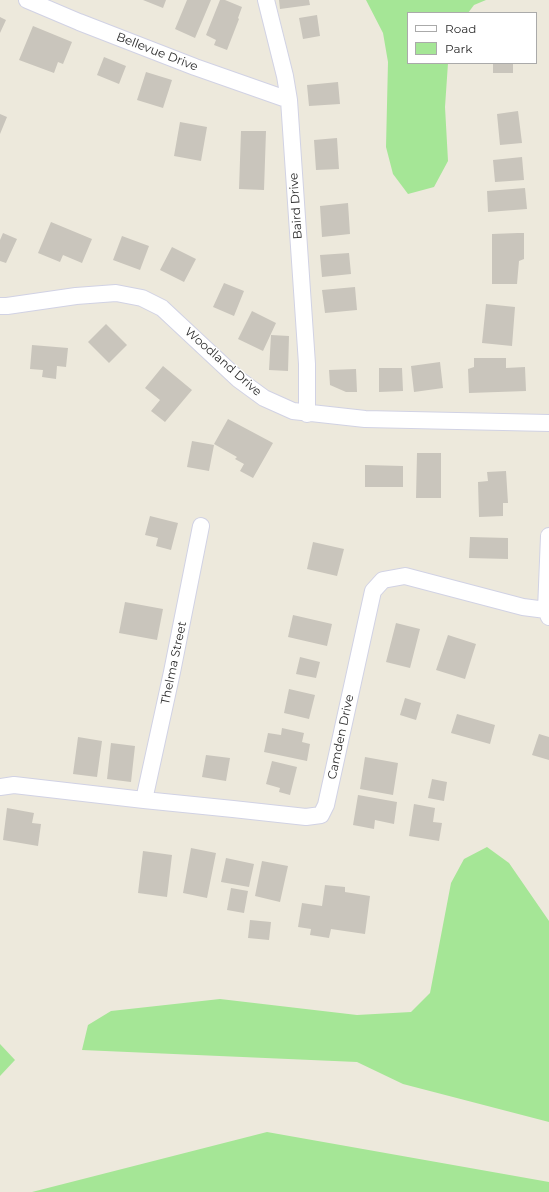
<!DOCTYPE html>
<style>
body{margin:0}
#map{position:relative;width:549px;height:1192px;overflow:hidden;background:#ede9dc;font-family:Montserrat,sans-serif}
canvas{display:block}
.legend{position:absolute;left:407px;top:12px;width:130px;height:52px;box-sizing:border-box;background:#fff;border:1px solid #aaa;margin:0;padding:5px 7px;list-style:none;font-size:12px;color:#2b2b2b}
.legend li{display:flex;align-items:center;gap:8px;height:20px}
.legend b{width:20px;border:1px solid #aaa}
</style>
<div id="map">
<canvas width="549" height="1192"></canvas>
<ul class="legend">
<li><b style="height:5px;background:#fff"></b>Road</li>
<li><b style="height:11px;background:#a5e696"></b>Park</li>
</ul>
</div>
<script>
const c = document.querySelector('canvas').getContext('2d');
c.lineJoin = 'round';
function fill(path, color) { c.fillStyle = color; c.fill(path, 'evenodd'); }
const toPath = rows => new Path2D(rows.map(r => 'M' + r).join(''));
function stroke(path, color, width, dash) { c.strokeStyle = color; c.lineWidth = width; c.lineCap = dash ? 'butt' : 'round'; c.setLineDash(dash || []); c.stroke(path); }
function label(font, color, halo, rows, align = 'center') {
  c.font = font + ' Montserrat,sans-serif'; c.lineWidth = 3; c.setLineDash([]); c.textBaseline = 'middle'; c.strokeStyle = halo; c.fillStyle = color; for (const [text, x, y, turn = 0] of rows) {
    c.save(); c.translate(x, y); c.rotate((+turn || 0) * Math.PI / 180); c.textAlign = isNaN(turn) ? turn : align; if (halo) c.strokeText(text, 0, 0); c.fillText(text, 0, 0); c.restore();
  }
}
fill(toPath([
 [366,0,486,0,474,5,468,13,408,13,408,63,448,63,445,107,448,161,434,187,408,194,393,174,386,147,388,62,383,33],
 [487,847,509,863,549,921,549,1122,403,1084,357,1062,82,1050,88,1025,111,1011,220,999,357,1015,411,1012,430,993,451,883,464,859],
 [0,1044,15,1060,0,1076],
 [267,1132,549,1182,549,1192,32,1192]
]), '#a5e696');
fill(toPath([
 [143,0,166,0,163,8],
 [187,0,211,0,195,38,175,29],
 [220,0,225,0,242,7,238,18,239,19,227,50,214,45,216,40,206,35],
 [279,0,309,0,310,5,280,9],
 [317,15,320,36,303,39,299,18],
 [0,17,6,20,0,33],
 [33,26,72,42,63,64,58,62,54,73,19,60],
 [104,57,126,66,119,84,97,75],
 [493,63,513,63,513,73,493,73],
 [146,72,172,80,163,108,137,100],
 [338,82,340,104,309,106,307,85],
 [518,111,522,143,500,145,497,114],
 [0,114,7,117,0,134],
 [180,122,207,127,201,161,174,156],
 [241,131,266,131,264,190,239,189],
 [337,138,339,169,316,170,314,140],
 [522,157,524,180,495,182,493,160],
 [525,188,527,209,488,212,487,191],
 [348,203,350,234,322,237,320,206],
 [51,222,92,239,82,263,63,255,60,262,38,253],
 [3,233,17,239,6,263,0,261,0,240],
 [518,233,524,233,524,259,519,261,517,284,492,284,492,234],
 [122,236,149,246,140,270,113,260],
 [172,247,196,259,184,282,160,270],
 [349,253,351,274,322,277,320,255],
 [224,283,244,291,234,316,213,307],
 [355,287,357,310,325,313,322,290],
 [486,304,515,307,512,346,482,343],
 [252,311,276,323,263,351,238,339],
 [106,324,127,345,109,363,88,342],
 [271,335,289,336,288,371,269,370],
 [32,345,68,348,66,367,57,366,56,379,42,377,43,370,30,369],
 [474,358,506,358,506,368,525,367,526,391,469,393,468,369,474,367],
 [440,362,443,388,414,392,411,366],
 [163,366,192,390,165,422,151,411,160,400,145,388],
 [379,368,402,368,403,391,379,392],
 [356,369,357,392,346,392,330,385,329,370],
 [228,419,273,443,253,478,240,471,244,464,235,459,237,457,214,444],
 [192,441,214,445,209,471,187,467],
 [417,453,441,453,441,498,416,498],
 [365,465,403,466,403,487,365,487],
 [506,471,508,503,503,503,503,516,479,517,478,482,488,481,487,472],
 [150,516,178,523,171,550,156,546,158,538,145,535],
 [470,537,508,538,508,559,469,558],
 [313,542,344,549,337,576,307,569],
 [125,602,163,609,157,640,119,633],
 [293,615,332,624,327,646,288,637],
 [396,623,420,629,410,668,386,662],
 [448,635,476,644,465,679,436,670],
 [300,657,320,662,316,678,296,674],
 [289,689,315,695,309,719,284,713],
 [405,698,421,703,416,720,400,715],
 [457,714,495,725,490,744,451,733],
 [282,728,304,733,302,742,310,744,307,761,264,752,268,733,281,735],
 [539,734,549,737,549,760,532,755],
 [78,737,102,741,97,777,73,774],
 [111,743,135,746,131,782,107,779],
 [206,755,230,758,226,781,202,777],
 [365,757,398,763,393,795,360,789],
 [272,761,297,767,290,795,279,792,280,788,266,784],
 [432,779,447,782,444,801,428,798],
 [358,795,397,802,394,824,375,820,374,829,353,825],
 [414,804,435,808,433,822,442,823,439,841,409,836],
 [7,808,34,813,32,823,41,824,38,846,3,840],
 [191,848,216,853,207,898,183,893],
 [143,851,172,855,167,897,138,893],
 [226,858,254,864,249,887,221,882],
 [262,861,288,866,280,902,255,896],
 [325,885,345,887,345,892,370,896,365,934,331,929,329,938,310,935,311,929,298,927,302,903,322,906],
 [231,888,248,891,244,913,227,910],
 [250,920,271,922,269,940,248,938]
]), '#c9c5bc');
const minor = toPath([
 [27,0,79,22,195,67,289,100],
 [266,0,285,76,289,100,307,364,307,414],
 [0,306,7,306,76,296,116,293,142,298,162,308,238,379,264,398,293,411,365,419,549,423],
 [549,536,546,610,549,617],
 [0,787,14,785,144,800,233,809,306,817,321,815,326,805,373,591,383,580,405,576,523,607,546,610],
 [144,800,172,672,201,526]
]);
stroke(minor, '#d1d2e4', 18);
stroke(minor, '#fff', 16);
label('12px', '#2b2b2b', '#fff', [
 ["Bellevue Drive",157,52,21],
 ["Baird Drive",296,206,-94],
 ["Woodland Drive",223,362,41],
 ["Thelma Street",174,663,-78],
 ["Camden Drive",341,737,-78]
]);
</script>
